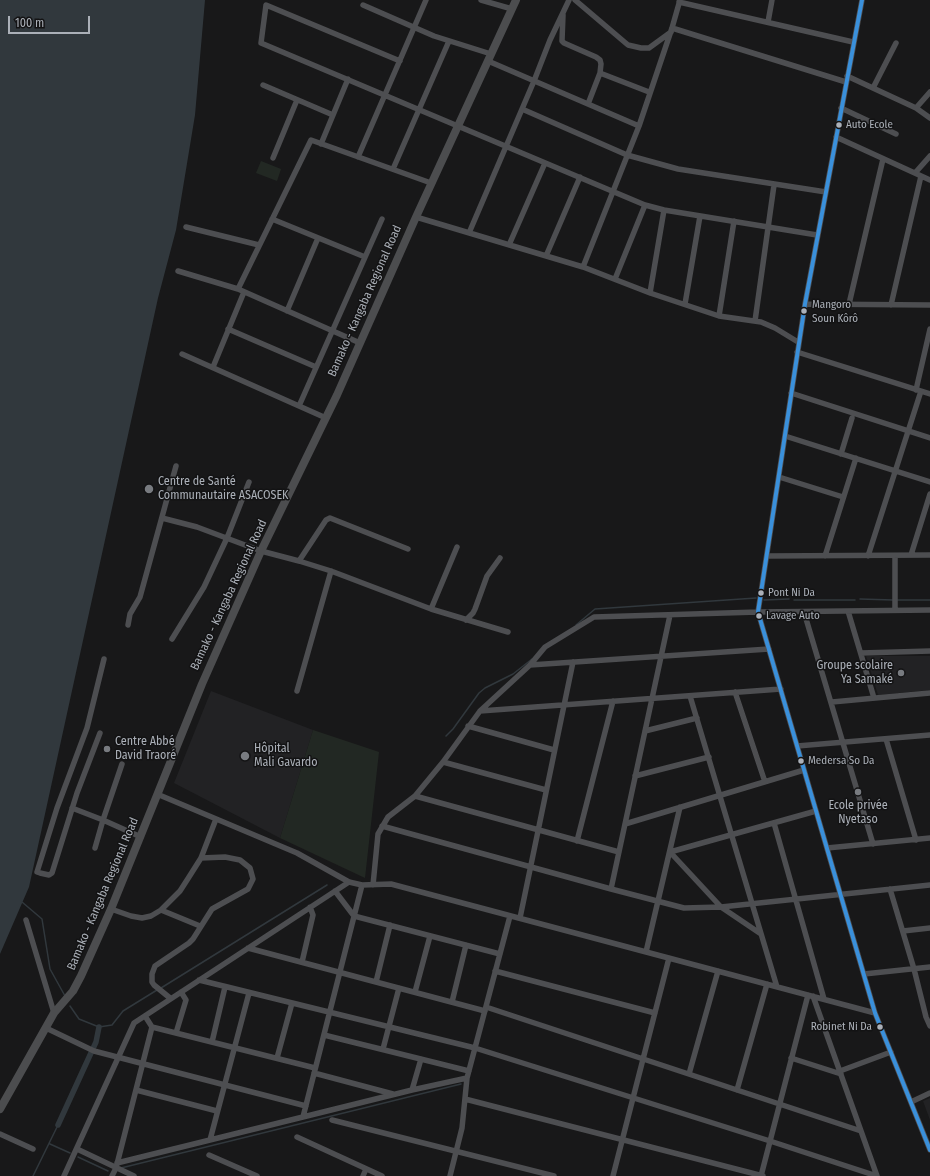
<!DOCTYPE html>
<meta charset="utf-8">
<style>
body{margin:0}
#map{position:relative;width:930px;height:1176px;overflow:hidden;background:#181819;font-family:"Fira Sans Condensed",sans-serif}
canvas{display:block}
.scale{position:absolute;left:8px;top:16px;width:82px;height:18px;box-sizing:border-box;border:2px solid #abb0b8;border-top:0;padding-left:5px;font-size:12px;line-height:14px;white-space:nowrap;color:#abb0b8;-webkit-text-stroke:3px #131314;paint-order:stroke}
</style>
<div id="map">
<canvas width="930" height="1176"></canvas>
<div class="scale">100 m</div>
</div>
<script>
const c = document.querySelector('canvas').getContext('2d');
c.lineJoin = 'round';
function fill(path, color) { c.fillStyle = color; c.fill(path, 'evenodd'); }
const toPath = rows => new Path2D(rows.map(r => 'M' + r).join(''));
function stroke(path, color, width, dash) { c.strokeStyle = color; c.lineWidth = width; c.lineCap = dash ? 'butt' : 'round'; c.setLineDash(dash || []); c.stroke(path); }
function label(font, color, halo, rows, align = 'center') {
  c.font = font + ' "Fira Sans Condensed",sans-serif'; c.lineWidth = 3; c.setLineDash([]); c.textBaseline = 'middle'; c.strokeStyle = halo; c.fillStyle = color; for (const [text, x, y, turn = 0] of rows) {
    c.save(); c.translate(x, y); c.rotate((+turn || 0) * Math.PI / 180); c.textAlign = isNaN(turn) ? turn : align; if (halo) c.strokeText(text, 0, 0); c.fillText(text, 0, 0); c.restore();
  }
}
fill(toPath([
 [866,656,930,656,930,690,878,695],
 [211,691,313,730,280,838,174,783],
 [930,1098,930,1120,923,1101]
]), '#222224');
fill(toPath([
 [261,161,281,169,277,181,256,173],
 [313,730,379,752,365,878,280,838]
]), '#222823');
fill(toPath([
 [0,0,205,0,195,115,176,230,158,298,29,887,0,954]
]), '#31383d');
stroke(toPath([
 [860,599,893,600],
 [764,600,789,599],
 [794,600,855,600],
 [897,600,930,600],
 [576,625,595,609,756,598],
 [446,736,453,729,479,693,485,688,513,674,532,659],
 [22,902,42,919,50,969,65,996],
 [161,988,327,885],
 [70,1006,79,1019,99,1027,112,1025,123,1011,157,990],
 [50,1144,70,1153],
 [78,1157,108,1171],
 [121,1168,461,1084],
 [33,1176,58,1125]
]), '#31383d', 1.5);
stroke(toPath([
 [58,1125,96,1042,99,1027]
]), '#31383d', 5.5);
stroke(toPath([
 [481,0,512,9],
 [575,0,628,45,641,48,649,48,671,32],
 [862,0,805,304,758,612,875,1013,930,1150],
 [679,2,853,42],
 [363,5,434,36,491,54],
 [563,15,562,41,564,43,596,57,600,60,601,64,600,73,588,104],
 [768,22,772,0],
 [672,28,846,82],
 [400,61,266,5,261,43,645,205,664,210,817,235],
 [488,61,639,126],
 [600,73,649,92],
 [847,76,916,108,930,118],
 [263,85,333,115],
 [873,88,896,43],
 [841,108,896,134],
 [916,108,930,92],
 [522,109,627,155,678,169,826,192],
 [836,137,930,180],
 [321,144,348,79],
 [358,157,426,0],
 [273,158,297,100],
 [393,169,449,41],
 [915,173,930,156],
 [416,217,583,267,650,293,719,316,761,322,775,328,798,342],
 [272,219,365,257],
 [186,227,259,245],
 [469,233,534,81,550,40,569,0],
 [509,245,545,163],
 [546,256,580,177],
 [583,267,639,126,672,28,680,0],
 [178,271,238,289,360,343],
 [615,279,645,205],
 [238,289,311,140,431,183],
 [650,293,664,210],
 [685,304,700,216],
 [805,304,930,305],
 [849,304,883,159],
 [891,305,921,176],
 [287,311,318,238],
 [719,316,734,221],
 [755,321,774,185],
 [228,329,316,367],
 [797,352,930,394],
 [182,354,326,418],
 [213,367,244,292],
 [916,390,930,329],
 [791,393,930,438],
 [299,406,382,219],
 [785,436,930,482],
 [841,454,852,418],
 [779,477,843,497],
 [162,518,197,527,261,551,299,561,331,571,431,609,508,632],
 [911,555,930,494],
 [767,556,930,555],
 [825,556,856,458],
 [868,556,921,391],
 [299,561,326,520,330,518,408,549],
 [431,609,457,547],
 [895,610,895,556],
 [848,611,874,698],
 [804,612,873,844],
 [466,620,473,613,475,609,487,576,500,558],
 [128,625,130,614,140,597,176,466],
 [172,639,204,587,227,538,249,482],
 [861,653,930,651],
 [530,665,769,649],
 [297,691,331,571],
 [735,692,765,782],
 [690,696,777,987],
 [832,702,930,693],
 [480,711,781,689],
 [468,726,554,750],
 [645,731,697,718],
 [100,733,77,793,52,873,49,875,40,873,37,872,57,808,87,728,104,659],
 [886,739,916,840],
 [797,746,930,735],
 [443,762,546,790],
 [122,764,103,820,141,837],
 [635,776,709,757],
 [157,794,297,853,349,882,362,885,391,884,875,1013],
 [415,796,619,852],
 [72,808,103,820,95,848],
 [774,823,824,999],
 [625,824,804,770],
 [382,826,611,889,684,908,721,907,930,885],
 [577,841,613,701],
 [827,848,930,838],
 [373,885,378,834,388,817,415,796,443,762,480,711,530,665,545,647,594,617,758,612,930,610],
 [611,889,670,615],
 [890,889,914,969,926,1017,930,1026],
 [335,891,354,916,500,954],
 [111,909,131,916,142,918,151,916,161,910,180,891,189,877,201,858,216,819],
 [161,910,200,926],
 [520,918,573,662],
 [26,920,54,1013],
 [903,931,930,928],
 [761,934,721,907,670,852,816,811],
 [248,948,485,1011],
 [646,952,680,807],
 [302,962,313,915,310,907],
 [495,971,655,1013],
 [864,974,930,967],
 [199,980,475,1048,770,1141,877,1176],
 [376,982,390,925],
 [415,992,430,936],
 [813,996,877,1176],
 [170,998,154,985,152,982,152,974,155,966,189,943,193,939,212,909,248,889,253,879,250,868,240,860,225,857,201,858],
 [452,1002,466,945],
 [486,1007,861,1131],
 [145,1016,152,1027,315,1068],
 [46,1028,94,1051,306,1106],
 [176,1033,186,1000,181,992],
 [324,1035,469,1071],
 [212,1042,225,987],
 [383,1049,399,988],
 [277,1058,292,1003],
 [791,1058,841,1074],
 [840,1071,891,1052],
 [314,1073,393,1094],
 [689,1074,718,971],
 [136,1090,217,1111],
 [412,1090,421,1059],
 [737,1090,767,984],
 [465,1099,763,1176],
 [911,1102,930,1093],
 [303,1117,362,885],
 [332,1120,554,1176],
 [0,1134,33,1149],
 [297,1137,382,1176],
 [210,1140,249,993],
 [77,1149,134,1176],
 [209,1155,257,1176],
 [117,1163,412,1090,467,1078],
 [64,1176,134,1023,349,882],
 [112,1176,116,1168,152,1027],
 [363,1176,366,1169],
 [450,1176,462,1128,467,1078,510,916],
 [613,1176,669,958],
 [761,1176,808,995]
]), '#4d4e51', 5.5);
stroke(toPath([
 [0,1109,54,1013,73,991,81,976,111,909,202,684,261,551,337,395,416,217,516,0]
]), '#4c4d4f', 8);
stroke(toPath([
 [862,0,805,304,758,612,875,1013,930,1150]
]), '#3a90db', 4);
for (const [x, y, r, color] of [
 [839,125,3.5,"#abb0b8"],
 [804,311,3.5,"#abb0b8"],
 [149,489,5,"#787b80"],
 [761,593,3.5,"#abb0b8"],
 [759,616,3.5,"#abb0b8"],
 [901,673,4,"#787b80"],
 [107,749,4,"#787b80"],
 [245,756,5,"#787b80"],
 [801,761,3.5,"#abb0b8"],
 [858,792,4,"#787b80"],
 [880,1027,3.5,"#abb0b8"]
]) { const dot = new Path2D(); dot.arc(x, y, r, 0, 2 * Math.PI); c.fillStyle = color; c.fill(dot); stroke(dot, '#131314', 1.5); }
label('11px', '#abb0b8', '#131314', [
 ["Auto Ecole",846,125],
 ["Mangoro",812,305],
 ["Soun Kôrô",812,319],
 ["Pont Ni Da",768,593],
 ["Lavage Auto",766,616],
 ["Medersa So Da",808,761],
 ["Robinet Ni Da",872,1027,"right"]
], 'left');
label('12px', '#abb0b8', '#131314', [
 ["Bamako - Kangaba Regional Road",365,301,-66],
 ["Bamako - Kangaba Regional Road",229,595,-65],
 ["Bamako - Kangaba Regional Road",103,894,-67]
]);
label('12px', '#abb0b8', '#131314', [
 ["Centre de Santé",158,482],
 ["Communautaire ASACOSEK",158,496],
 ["Groupe scolaire",893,666,"right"],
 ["Ya Samaké",893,680,"right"],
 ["Centre Abbé",115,742],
 ["David Traoré",115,756],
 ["Hôpital",254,749],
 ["Mali Gavardo",254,763],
 ["Ecole privée",858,806,"center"],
 ["Nyetaso",858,820,"center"]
], 'left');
</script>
